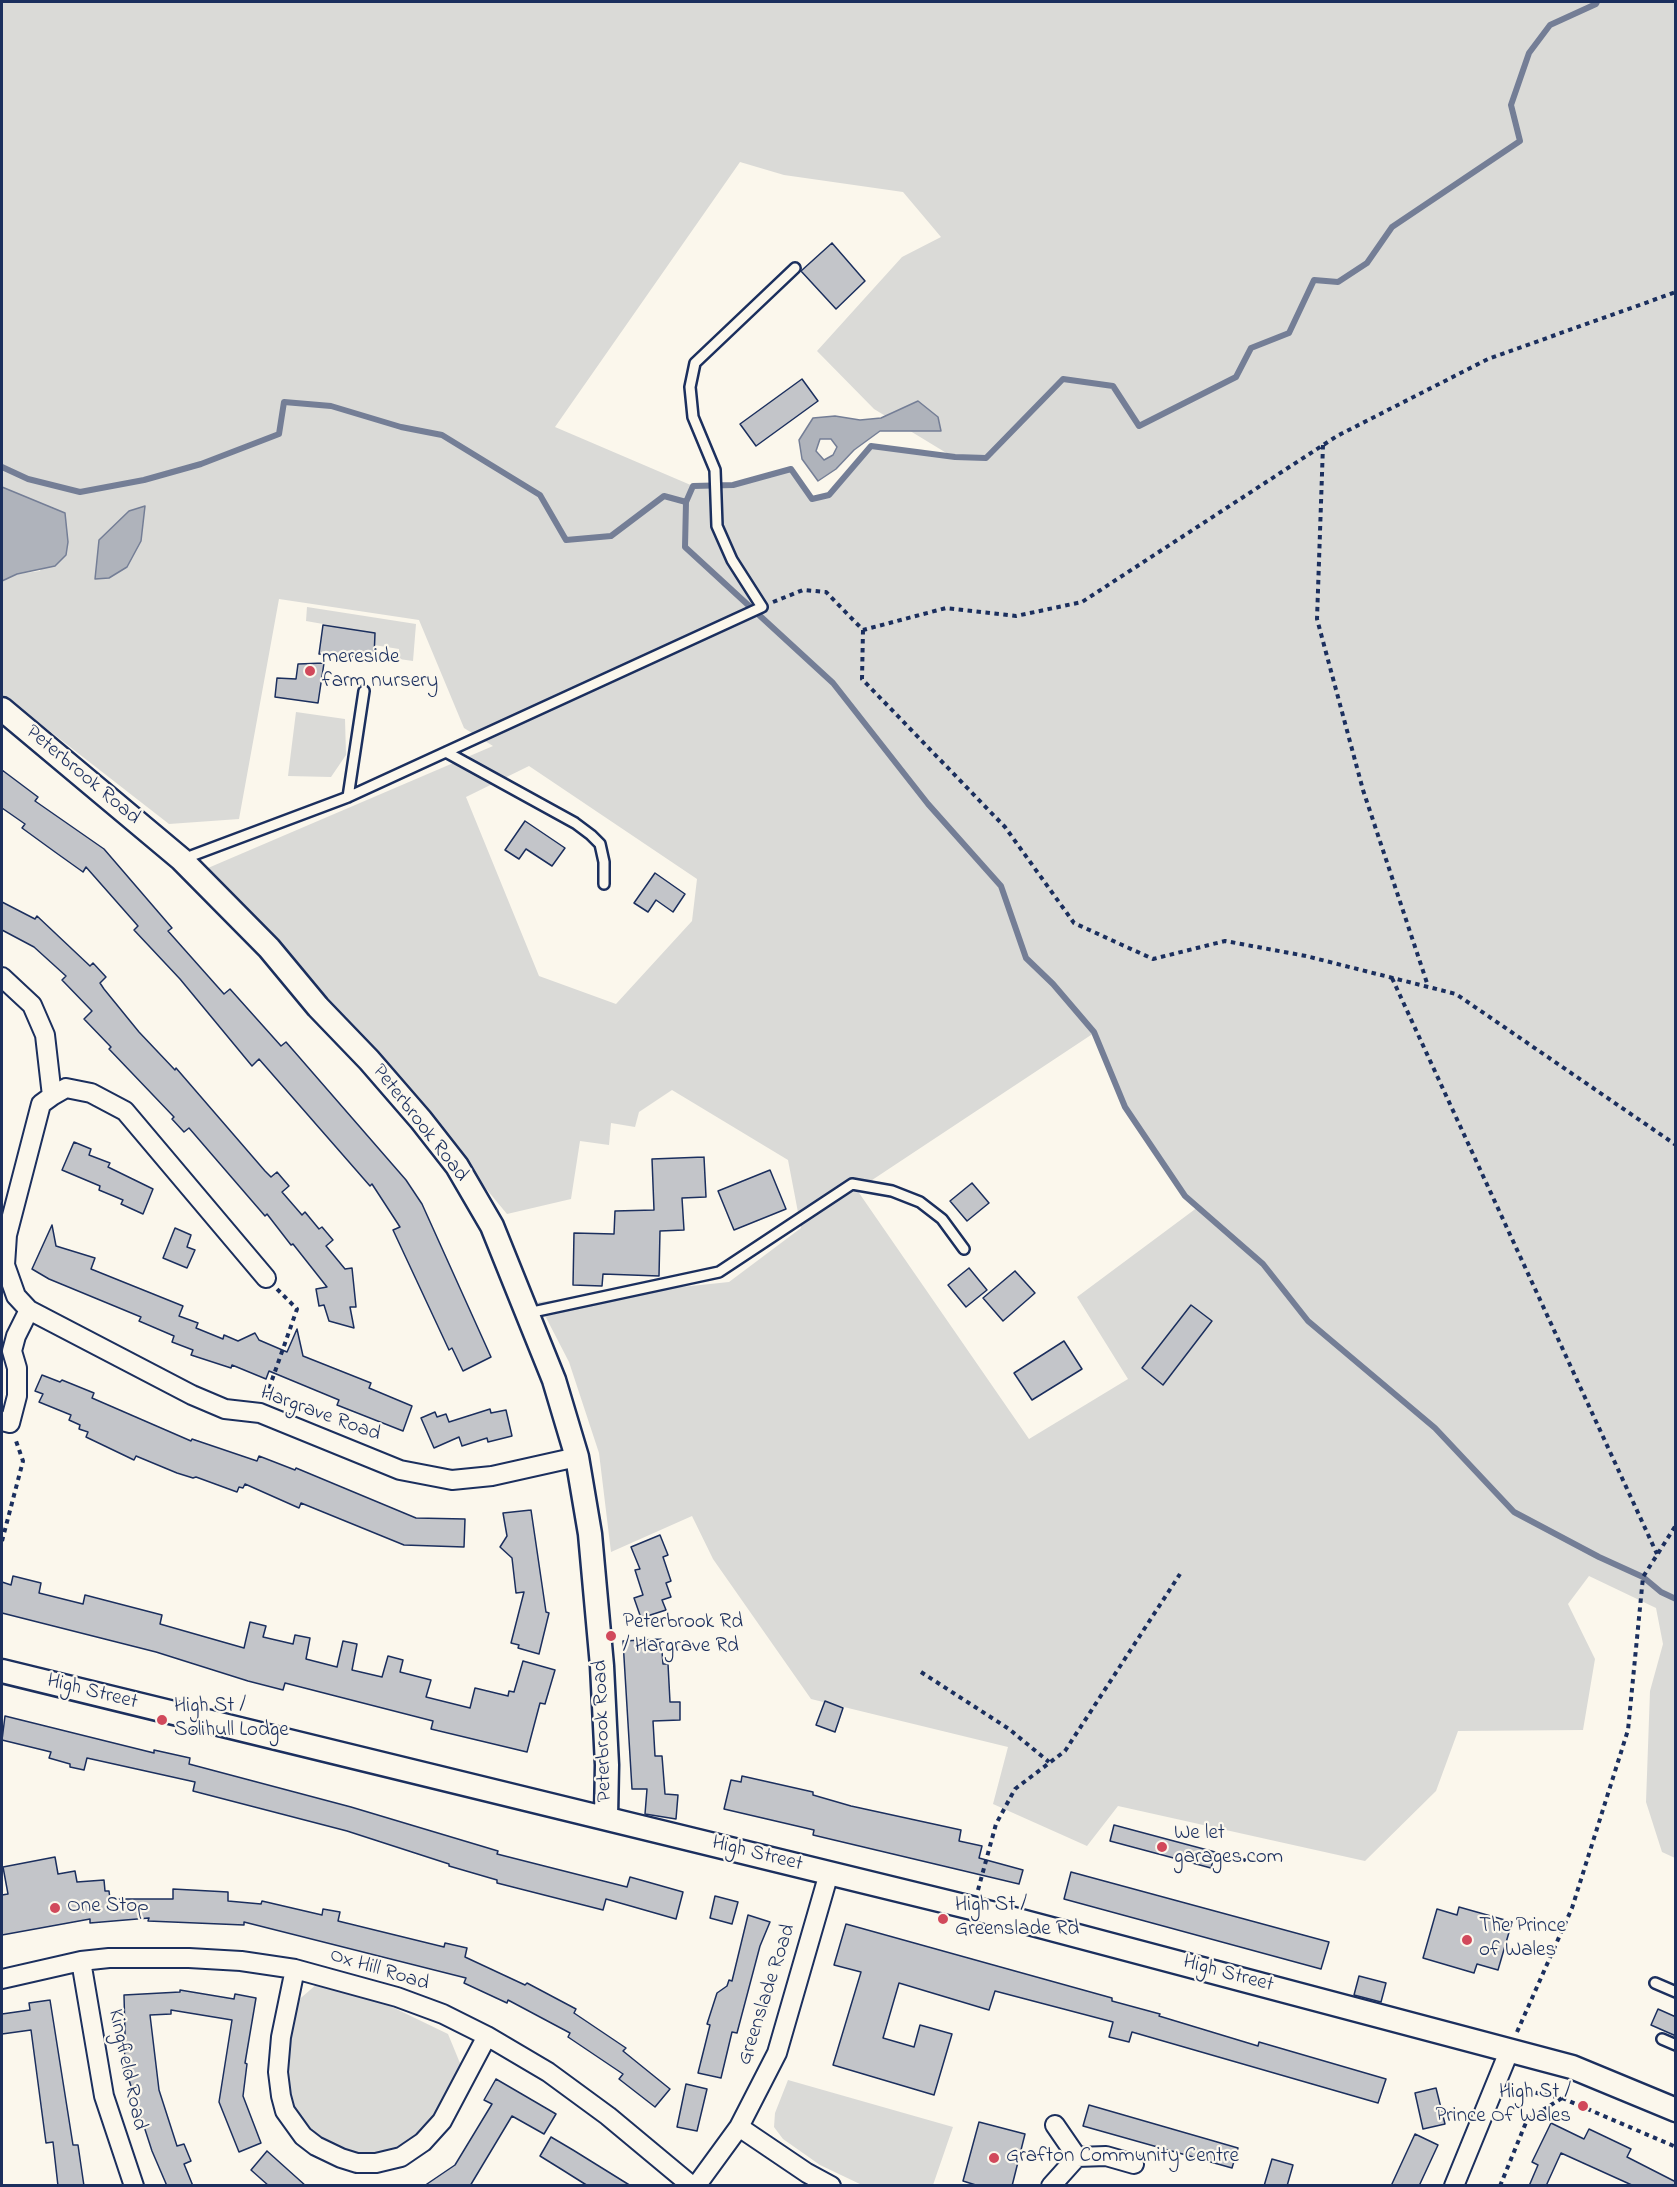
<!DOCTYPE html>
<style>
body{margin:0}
#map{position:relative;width:1677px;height:2187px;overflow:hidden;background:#fbf7ec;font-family:"Indie Flower",sans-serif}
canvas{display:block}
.frame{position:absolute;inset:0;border:3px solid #1b2f5e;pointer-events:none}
</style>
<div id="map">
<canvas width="1677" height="2187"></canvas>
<div class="frame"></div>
</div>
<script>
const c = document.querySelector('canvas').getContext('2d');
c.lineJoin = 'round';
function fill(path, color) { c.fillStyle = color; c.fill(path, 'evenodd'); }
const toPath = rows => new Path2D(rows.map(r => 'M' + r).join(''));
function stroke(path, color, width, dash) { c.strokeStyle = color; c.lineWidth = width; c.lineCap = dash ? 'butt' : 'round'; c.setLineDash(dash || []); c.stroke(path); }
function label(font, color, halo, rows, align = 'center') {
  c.font = font + ' "Indie Flower",sans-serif'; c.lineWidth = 4.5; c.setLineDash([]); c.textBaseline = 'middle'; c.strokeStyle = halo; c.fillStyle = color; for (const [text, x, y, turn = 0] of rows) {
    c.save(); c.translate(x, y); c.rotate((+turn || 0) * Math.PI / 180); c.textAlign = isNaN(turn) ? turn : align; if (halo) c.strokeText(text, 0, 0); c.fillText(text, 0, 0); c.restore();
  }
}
fill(toPath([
 [2,2,1675,2,1675,1858,1662,1852,1646,1802,1650,1691,1663,1644,1656,1608,1589,1576,1568,1604,1595,1659,1583,1730,1458,1731,1436,1791,1365,1861,1118,1806,1087,1846,993,1804,1008,1747,811,1699,713,1559,692,1516,611,1552,599,1453,569,1362,538,1302,729,1282,801,1228,788,1160,672,1090,639,1112,635,1127,611,1123,609,1145,580,1141,571,1199,507,1214,353,1028,208,868,493,746,464,728,419,620,279,599,239,819,169,824,2,694,2,581,17,574,40,571,64,513,2,487],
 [740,162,784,175,903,192,941,237,902,257,817,351,874,409,953,457,871,446,829,495,812,499,791,469,733,485,693,486,555,427],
 [529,766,697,879,692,921,616,1004,539,976,466,797],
 [1094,1033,1125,1107,1185,1196,1198,1207,1077,1297,1128,1379,1029,1439,857,1190],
 [307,607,416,624,413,661,399,659,399,649,374,645,374,633,306,621],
 [296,712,345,719,346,755,331,777,288,776],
 [317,1984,388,2005,448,2034,462,2068,434,2121,415,2139,392,2152,361,2155,339,2150,321,2141,306,2127,295,2108,289,2093,288,2070,295,2003],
 [788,2080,953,2127,933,2185,862,2185,820,2165,783,2139,774,2127,775,2113]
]), '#dadad7');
const water = toPath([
 [918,401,938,417,941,431,880,431,854,450,836,469,818,481,802,459,799,440,813,418,835,416,860,420,881,418,918,401],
 [820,439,831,439,837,447,833,455,824,460,816,451,820,439],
 [2,487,65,513,68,542,66,555,55,566,17,574,2,581,2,487],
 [145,506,141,541,127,567,109,578,95,579,99,540,129,511,145,506]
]);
fill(water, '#afb3bb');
stroke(water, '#747e96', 1.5);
stroke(toPath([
 [1597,2,1596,4,1550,25,1529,53,1511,105,1520,141,1392,227,1367,263,1338,282,1314,280,1289,333,1251,348,1236,377,1139,426,1113,386,1063,379,986,458,955,457,871,446,829,495,812,499,791,469,733,485,693,486,686,502,685,547,833,683,928,804,1001,886,1026,958,1053,984,1094,1032,1125,1107,1185,1196,1263,1264,1308,1321,1435,1428,1514,1512,1599,1557,1643,1577,1661,1592,1676,1599],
 [2,467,28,479,80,492,144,480,201,464,279,434,284,402,331,406,401,427,442,435,540,495,566,540,611,536,664,496,686,502]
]), '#747e96', 6);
const building = toPath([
 [832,243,865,281,836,309,801,271,832,243],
 [802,379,818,401,756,446,740,424,802,379],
 [323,625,375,633,374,658,319,654,323,625],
 [324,663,318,703,275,697,277,678,296,679,298,664,324,663],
 [2,770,38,797,35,801,104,849,172,928,168,931,224,994,230,989,281,1046,286,1042,406,1180,422,1204,491,1357,463,1371,452,1348,449,1350,393,1230,400,1227,372,1184,370,1186,259,1059,252,1066,180,979,134,930,138,926,86,867,83,872,55,852,22,828,25,824,2,808,2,770],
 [525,821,565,848,552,866,526,849,519,859,505,850,525,821],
 [655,873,685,894,673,912,656,900,648,912,634,903,655,873],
 [2,902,35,919,37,916,90,966,93,963,106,977,100,983,104,989,139,1032,175,1070,176,1068,265,1171,271,1177,277,1172,289,1186,282,1192,302,1215,305,1212,319,1229,322,1227,333,1240,326,1246,345,1269,352,1268,356,1307,350,1307,354,1328,329,1321,324,1305,319,1306,316,1289,327,1287,293,1244,291,1245,267,1214,265,1216,189,1128,184,1132,172,1119,174,1117,109,1049,111,1047,84,1019,92,1011,62,980,66,976,34,947,2,930,2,902],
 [74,1142,91,1149,89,1155,110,1163,108,1167,153,1189,143,1214,121,1204,123,1200,99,1190,100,1186,62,1170,74,1142],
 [704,1157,706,1197,682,1198,684,1230,660,1231,659,1276,603,1274,602,1286,573,1285,574,1233,614,1234,615,1211,654,1210,652,1159,704,1157],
 [770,1170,786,1209,734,1230,718,1191,770,1170],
 [972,1183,989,1203,967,1221,950,1201,972,1183],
 [52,1225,56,1246,95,1258,91,1269,183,1306,179,1316,198,1323,196,1328,223,1339,224,1335,238,1341,255,1333,259,1340,287,1352,297,1329,303,1356,371,1383,369,1388,412,1406,403,1431,337,1405,339,1400,269,1371,266,1379,232,1365,231,1368,191,1355,193,1350,172,1342,174,1336,139,1321,141,1317,49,1279,32,1269,52,1225],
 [175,1228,191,1235,187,1247,195,1250,187,1268,163,1258,175,1228],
 [969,1268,987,1290,966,1307,948,1285,969,1268],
 [1015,1271,1035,1293,1003,1321,983,1298,1015,1271],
 [1191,1305,1212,1321,1163,1385,1142,1368,1191,1305],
 [1064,1341,1082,1369,1032,1400,1014,1373,1064,1341],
 [42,1375,60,1382,62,1380,94,1393,92,1398,191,1441,192,1439,257,1461,259,1456,295,1470,296,1468,416,1518,465,1519,464,1547,404,1545,301,1503,299,1508,245,1484,243,1488,239,1487,237,1492,196,1477,193,1478,177,1473,136,1456,134,1460,86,1437,88,1432,79,1429,80,1425,69,1420,71,1415,39,1402,43,1394,35,1391,42,1375],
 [490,1409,491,1413,506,1410,512,1436,488,1442,487,1438,462,1446,459,1437,434,1448,421,1418,435,1412,437,1417,446,1414,449,1422,490,1409],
 [531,1510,546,1612,549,1613,539,1654,518,1648,519,1645,511,1643,524,1592,516,1593,512,1558,500,1547,507,1536,503,1513,531,1510],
 [660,1535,668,1555,663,1557,671,1581,666,1583,671,1597,662,1600,666,1610,641,1618,634,1598,643,1595,635,1570,640,1569,631,1547,660,1535],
 [13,1576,41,1583,39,1593,83,1604,85,1595,162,1615,160,1624,244,1648,250,1622,266,1626,263,1637,293,1644,295,1635,310,1638,306,1659,337,1667,343,1641,357,1644,352,1670,382,1677,388,1656,403,1660,400,1672,431,1680,426,1697,470,1708,475,1688,508,1696,509,1691,514,1692,523,1661,555,1670,545,1704,540,1703,527,1752,431,1729,433,1721,285,1683,283,1690,248,1681,156,1652,2,1613,2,1582,11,1585,13,1576],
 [661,1639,663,1664,668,1664,670,1702,680,1702,680,1720,653,1721,655,1756,662,1756,665,1794,678,1795,676,1819,645,1814,647,1789,632,1789,623,1641,661,1639],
 [825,1701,843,1708,835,1732,816,1725,825,1701],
 [5,1716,154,1753,154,1750,190,1758,189,1764,351,1807,498,1851,497,1854,627,1887,630,1877,683,1892,676,1919,606,1899,603,1910,497,1883,497,1880,449,1866,449,1864,347,1831,193,1791,195,1782,87,1758,84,1770,70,1767,70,1764,49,1758,51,1752,2,1740,5,1716],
 [742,1776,813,1792,813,1795,851,1806,961,1830,959,1841,982,1846,979,1858,1023,1870,1019,1884,813,1835,814,1830,724,1809,731,1780,741,1782,742,1776],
 [1114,1825,1215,1852,1211,1868,1110,1841,1114,1825],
 [55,1857,58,1874,75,1871,77,1882,104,1880,105,1891,109,1891,110,1899,173,1899,173,1889,228,1892,228,1901,261,1904,262,1901,322,1915,323,1909,340,1912,338,1921,444,1947,445,1943,467,1948,465,1957,525,1985,527,1983,576,2009,574,2013,626,2048,623,2051,670,2089,655,2107,619,2079,623,2074,568,2037,570,2033,508,2000,507,2003,464,1983,466,1978,244,1922,244,1925,148,1921,149,1918,90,1923,90,1919,2,1935,2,1895,8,1894,3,1867,55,1857],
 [1071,1872,1329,1942,1321,1969,1064,1899,1071,1872],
 [715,1896,738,1902,732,1924,710,1918,715,1896],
 [1459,1907,1512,1922,1498,1970,1477,1964,1474,1973,1423,1958,1437,1909,1457,1915,1459,1907],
 [748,1915,770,1922,760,1946,737,2033,732,2032,721,2078,698,2073,710,2025,707,2024,717,1993,727,1986,729,1980,732,1981,748,1915],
 [846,1924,1112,1998,1112,2001,1160,2014,1159,2016,1258,2046,1259,2042,1386,2079,1378,2103,1132,2032,1129,2042,1109,2037,1113,2022,995,1991,989,2010,899,1983,883,2038,914,2047,920,2025,952,2034,934,2095,833,2065,861,1972,834,1965,846,1924],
 [1359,1976,1386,1983,1381,2002,1354,1995,1359,1976],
 [180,1990,234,1999,235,1994,256,1998,245,2063,247,2064,243,2096,261,2143,239,2152,219,2102,232,2020,171,2010,171,2014,150,2015,159,2090,177,2146,184,2144,191,2161,184,2164,193,2186,167,2186,152,2151,128,2077,122,2035,125,2034,124,1995,180,1992,180,1990],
 [50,2000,73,2145,78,2145,84,2186,58,2186,53,2142,46,2143,31,2030,2,2034,2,2014,30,2010,29,2003,50,2000],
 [1658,2009,1676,2017,1676,2036,1651,2025,1658,2009],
 [496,2079,556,2114,544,2134,512,2116,470,2186,424,2186,455,2165,492,2104,484,2100,496,2079],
 [686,2084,707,2089,697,2131,677,2127,686,2084],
 [1436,2088,1445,2124,1423,2129,1415,2093,1436,2088],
 [1089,2105,1238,2148,1232,2168,1083,2126,1089,2105],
 [979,2122,1025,2134,1012,2186,979,2186,963,2181,979,2122],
 [1551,2123,1584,2139,1589,2129,1631,2149,1627,2157,1676,2182,1676,2186,1634,2186,1561,2153,1546,2186,1529,2186,1538,2165,1532,2162,1551,2123],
 [1415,2134,1438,2145,1419,2186,1391,2186,1415,2134],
 [551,2137,573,2150,631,2186,588,2186,561,2169,540,2156,551,2137],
 [267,2151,306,2186,269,2186,251,2170,267,2151],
 [1272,2159,1293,2165,1287,2186,1264,2186,1272,2159]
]);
fill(building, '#c3c5c9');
stroke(building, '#1b2f5e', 1.5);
const service = toPath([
 [446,752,575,823,591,835,600,844,604,862,604,884],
 [348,797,364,691],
 [183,859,348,797,762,607,732,560,717,526,715,470,693,417,690,387,695,363,795,268],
 [528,1313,719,1272,852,1184,892,1191,920,1202,942,1219,964,1249],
 [1655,1983,1676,1992],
 [1662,2039,1676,2045]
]);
const minor = toPath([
 [2,977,32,1005,45,1035,52,1096,41,1104,7,1235,5,1265,16,1296,29,1310,192,1395,225,1409,260,1413,400,1470,452,1480,492,1476,577,1457],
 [52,1096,66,1088,91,1093,125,1111,266,1278],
 [2,1421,10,1423,17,1396,17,1368,12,1351,16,1336,29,1310],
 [81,1961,104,2096,134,2186],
 [295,1969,281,2037,278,2072,281,2096,285,2111,303,2136,316,2146,341,2158,357,2163,376,2163,401,2157,423,2142,442,2121,487,2036],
 [2,1979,81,1961,109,1958,189,1958,241,1961,295,1969,397,1997,443,2014,487,2036,548,2072,608,2116,692,2186],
 [1055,2125,1077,2157],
 [739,2127,807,2173,831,2186],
 [696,2186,739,2127,777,2053,829,1873],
 [1051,2186,1077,2157,1106,2156,1134,2164],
 [1454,2186,1510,2049]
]);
const tertiary = toPath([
 [2,709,181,859,269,948,318,1007,369,1060,421,1120,457,1166,492,1226,554,1380,577,1457,590,1534,602,1666,607,1765,606,1817],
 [2,1671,972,1908,1572,2067,1676,2110]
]);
stroke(service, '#1b2f5e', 14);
stroke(minor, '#1b2f5e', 22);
stroke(tertiary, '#1b2f5e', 27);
stroke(toPath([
 [1323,445,1317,619,1363,790,1428,986],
 [773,602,803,590,826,592,863,630,946,608,1016,616,1082,602,1337,436,1488,359,1676,292],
 [863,630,862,679,1005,827,1074,923,1153,959,1225,941,1306,956,1456,994,1676,1145],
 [1392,978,1657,1554],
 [266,1397,297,1309,277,1289],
 [2,1541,23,1461,15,1438],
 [921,1672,1009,1729,1049,1762],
 [978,1890,996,1824,1015,1789,1065,1751,1180,1574],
 [1517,2032,1572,1908,1628,1730,1643,1577,1676,1525],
 [1562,2098,1676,2147],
 [1500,2186,1527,2120,1562,2098,1511,2088]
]), '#1b2f5e', 4, [4.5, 4.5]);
stroke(service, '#fbf7ec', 9);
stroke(minor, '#fbf7ec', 18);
stroke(tertiary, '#fbf7ec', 22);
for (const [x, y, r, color] of [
 [310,671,6,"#d1495b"],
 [611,1636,6,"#d1495b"],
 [162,1720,6,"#d1495b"],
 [1162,1847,6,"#d1495b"],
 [55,1908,6,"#d1495b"],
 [943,1919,6,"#d1495b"],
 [1467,1940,6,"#d1495b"],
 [1583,2106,6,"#d1495b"],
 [994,2158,6,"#d1495b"]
]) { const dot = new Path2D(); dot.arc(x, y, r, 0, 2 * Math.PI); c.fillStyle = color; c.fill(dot); stroke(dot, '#fbf7ec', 2); }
label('21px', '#1b2f5e', '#fbf7ec', [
 ["mereside",322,659],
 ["farm nursery",322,683],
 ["Peterbrook Rd",623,1624],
 ["/ Hargrave Rd",623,1648],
 ["High St /",174,1708],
 ["Solihull Lodge",174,1732],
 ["We let",1174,1835],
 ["garages.com",1174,1859],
 ["High St /",955,1907],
 ["Greenslade Rd",955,1931],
 ["One Stop",67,1908],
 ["The Prince",1479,1928],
 ["of Wales",1479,1952],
 ["High St /",1571,2094,"right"],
 ["Prince Of Wales",1571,2118,"right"],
 ["Grafton Community Centre",1006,2158]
], 'left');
label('21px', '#1b2f5e', '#fbf7ec', [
 ["Peterbrook Road",82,776,40],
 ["Peterbrook Road",419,1124,52],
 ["Hargrave Road",320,1415,20],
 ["High Street",92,1693,14],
 ["Peterbrook Road",604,1731,-92],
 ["High Street",757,1855,14],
 ["Ox Hill Road",379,1971,17],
 ["High Street",1228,1975,15],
 ["Greenslade Road",768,1995,-72],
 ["Kingfield Road",126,2070,78]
]);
</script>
